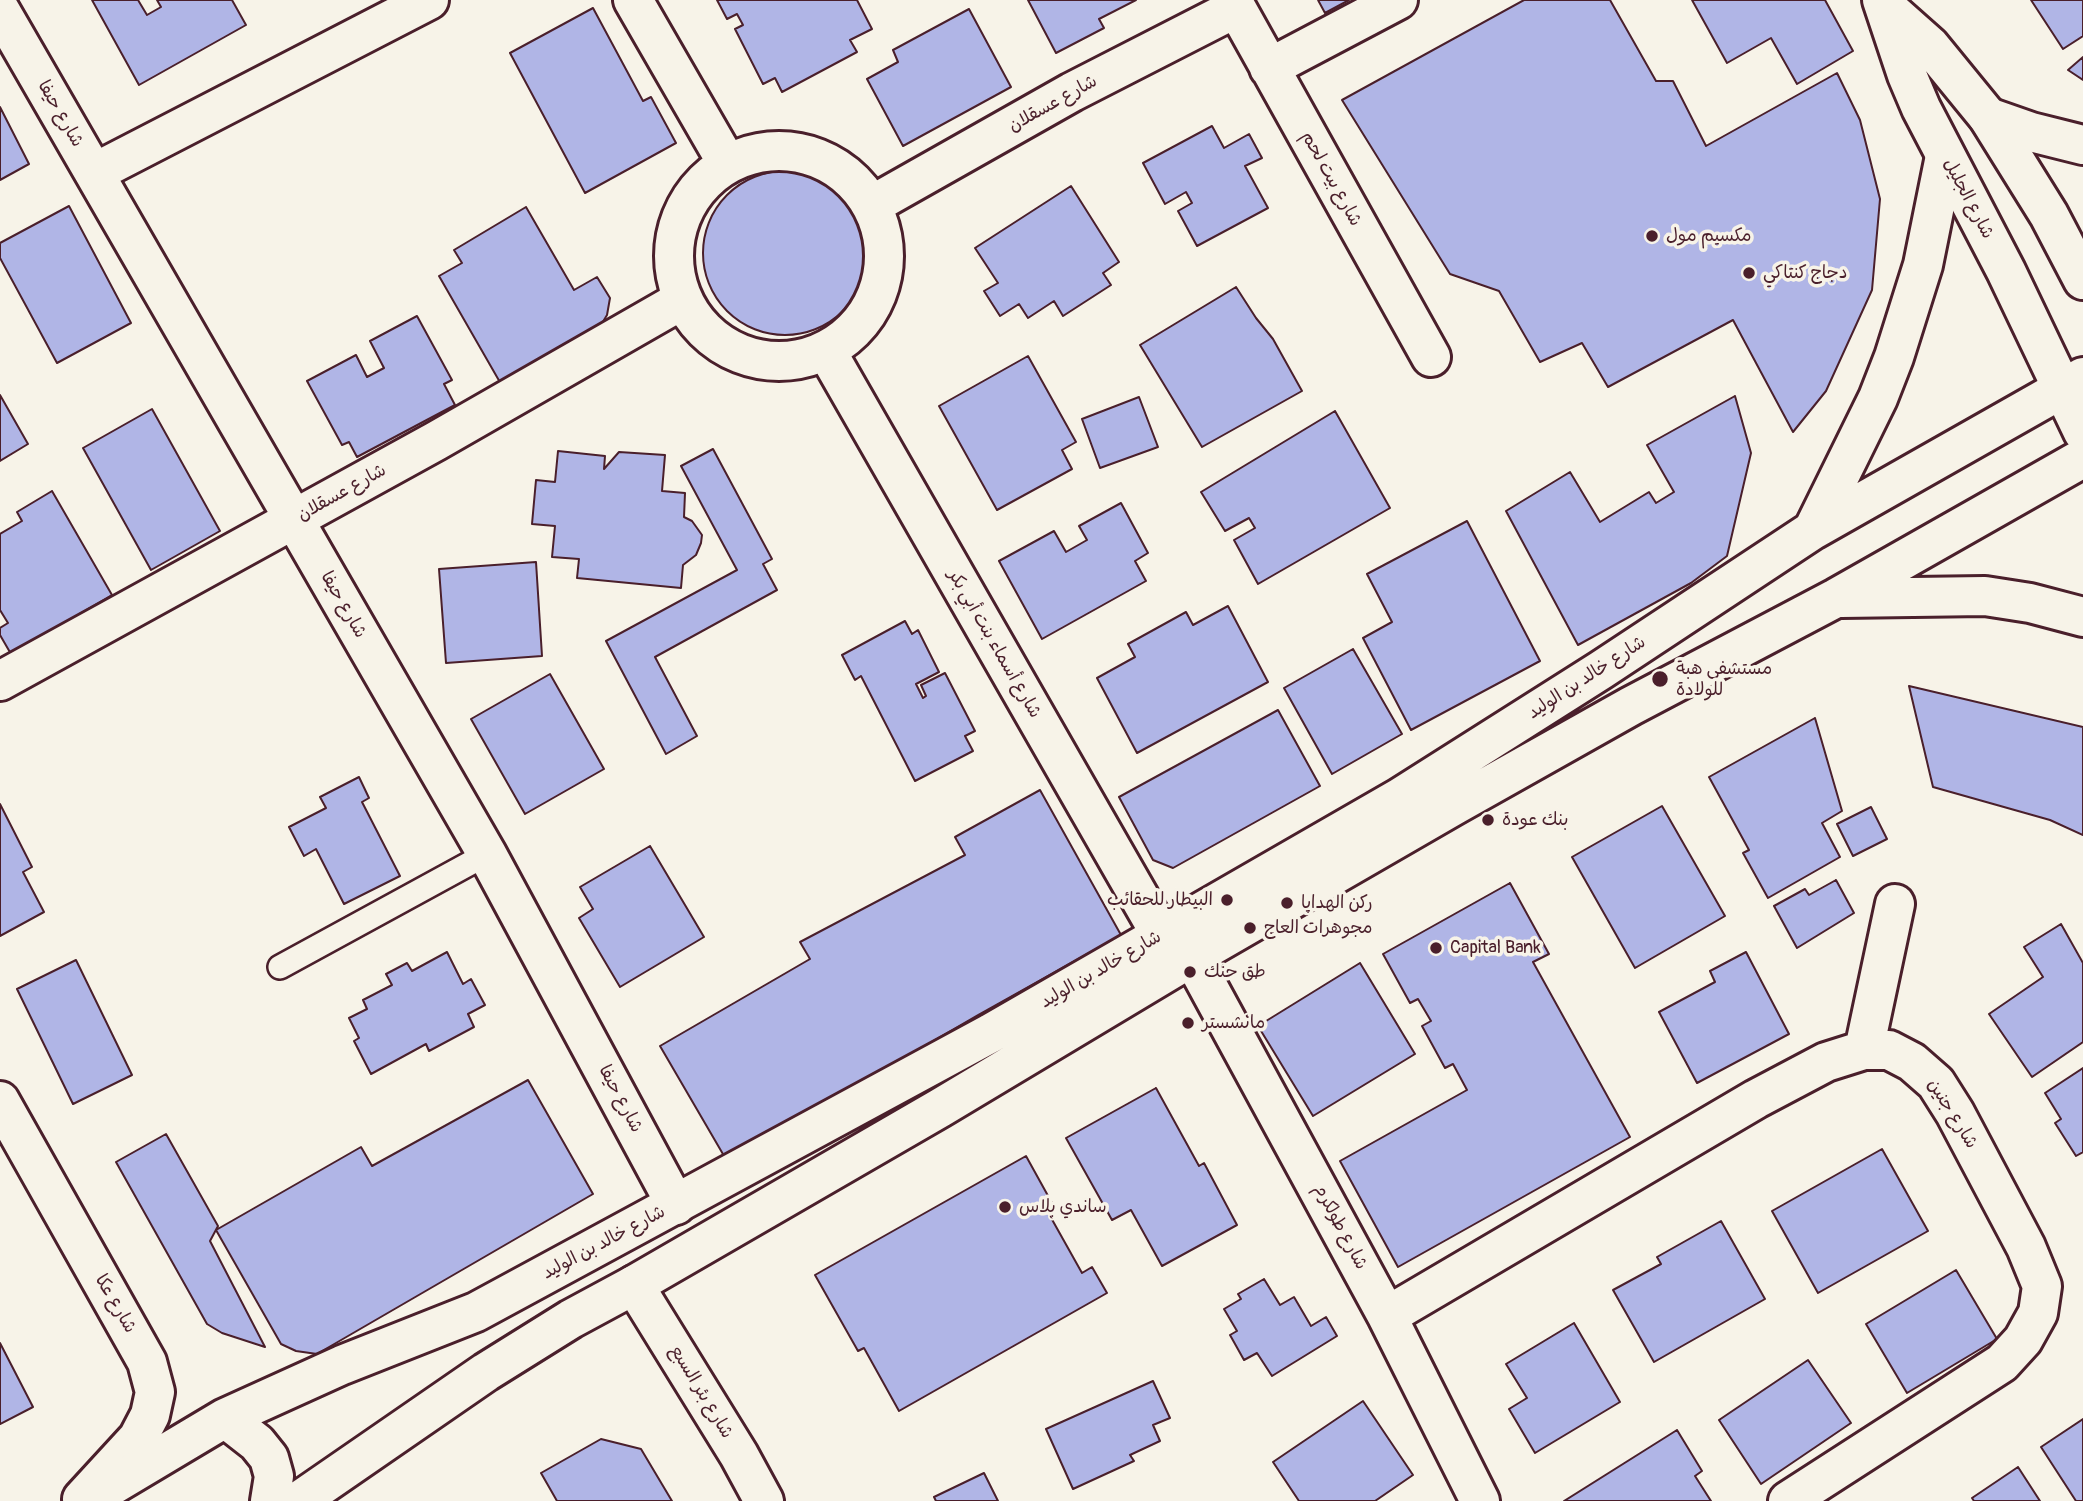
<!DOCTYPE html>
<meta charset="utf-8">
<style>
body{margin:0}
canvas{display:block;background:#f7f3e8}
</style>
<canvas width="2083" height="1501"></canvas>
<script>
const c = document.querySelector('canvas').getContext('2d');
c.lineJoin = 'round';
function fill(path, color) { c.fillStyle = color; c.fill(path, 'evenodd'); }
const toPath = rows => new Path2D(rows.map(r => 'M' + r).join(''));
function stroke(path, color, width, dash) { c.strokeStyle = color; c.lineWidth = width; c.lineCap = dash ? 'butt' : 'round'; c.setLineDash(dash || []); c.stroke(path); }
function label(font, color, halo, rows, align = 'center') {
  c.font = font + ' Pangolin,"Playpen Sans Arabic",sans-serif'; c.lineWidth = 7; c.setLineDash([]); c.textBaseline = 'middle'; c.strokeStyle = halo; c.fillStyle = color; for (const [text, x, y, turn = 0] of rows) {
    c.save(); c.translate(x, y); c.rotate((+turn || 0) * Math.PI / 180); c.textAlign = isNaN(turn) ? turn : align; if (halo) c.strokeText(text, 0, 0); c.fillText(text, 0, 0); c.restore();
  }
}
const building = toPath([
 [92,0,138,0,147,15,161,7,157,0,232,0,246,25,139,85,92,0],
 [717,0,857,0,872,29,850,40,857,52,782,92,775,78,763,84,735,29,743,25,737,14,727,19,717,0],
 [1028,0,1136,0,1099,19,1104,28,1056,53,1028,0],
 [1318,0,1349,0,1325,13,1318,0],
 [1524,0,1610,0,1656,81,1673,81,1706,146,1837,73,1860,120,1880,199,1872,290,1826,391,1793,432,1733,320,1608,387,1582,343,1540,362,1499,291,1450,274,1342,100,1524,0],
 [1692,0,1825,0,1853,51,1797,84,1771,38,1727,63,1692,0],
 [2031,0,2083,0,2083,36,2063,49,2031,0],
 [593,8,643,101,651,97,676,143,585,193,510,53,593,8],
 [969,9,1011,87,903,146,867,79,898,62,893,50,969,9],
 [2083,57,2083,80,2068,70,2083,57],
 [0,107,29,164,0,180,0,107],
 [1212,126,1224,148,1249,134,1262,158,1245,166,1268,208,1197,246,1178,211,1192,203,1186,192,1165,204,1143,163,1212,126],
 '703 253a82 82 0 1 1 164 0a82 82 0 1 1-164 0Z',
 [1071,186,1119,262,1103,273,1111,285,1063,316,1054,301,1028,318,1019,304,1000,316,984,291,998,283,975,248,1071,186],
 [69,206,131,323,57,363,0,258,0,243,69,206],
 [526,207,574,290,597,277,610,298,607,315,601,325,501,384,439,276,462,263,454,250,526,207],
 [1236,287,1256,318,1273,339,1302,391,1202,447,1140,345,1236,287],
 [417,316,452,380,444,384,455,405,357,457,349,442,342,445,307,381,356,355,367,377,384,368,370,341,417,316],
 [1028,356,1076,442,1062,450,1072,469,997,510,939,406,1028,356],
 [0,395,28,444,0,461,0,395],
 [1735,396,1751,453,1727,556,1691,583,1578,645,1506,511,1570,472,1600,522,1649,492,1656,503,1674,492,1647,445,1735,396],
 [1139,397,1158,447,1100,468,1082,419,1139,397],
 [152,409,220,531,151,570,83,448,152,409],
 [1335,411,1390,508,1258,584,1234,540,1255,528,1249,518,1225,531,1201,492,1335,411],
 [713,449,772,559,763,564,777,590,655,657,697,736,666,754,606,641,737,570,681,466,713,449],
 [558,451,605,456,604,469,619,452,665,455,662,491,685,493,684,517,692,521,702,535,701,543,696,555,683,565,681,588,577,578,579,559,552,557,555,526,532,524,536,480,555,482,558,451],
 [52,491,112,595,11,654,0,635,0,628,8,623,0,610,0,534,22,521,17,512,52,491],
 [1121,503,1148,553,1135,561,1146,581,1042,639,999,561,1054,531,1066,552,1087,540,1079,526,1121,503],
 [1467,521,1540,661,1411,730,1363,638,1392,622,1367,574,1467,521],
 [536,562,542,656,446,663,439,569,536,562],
 [1228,606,1268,682,1137,753,1097,678,1135,657,1128,644,1186,612,1193,625,1228,606],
 [905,621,912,634,918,630,939,672,916,684,923,698,926,696,921,685,945,673,975,731,965,736,973,751,915,781,861,676,855,680,842,655,905,621],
 [1353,649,1402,734,1332,774,1284,688,1353,649],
 [550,674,604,769,525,814,471,719,550,674],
 [1909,686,2083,727,2083,835,2050,820,1933,787,1909,686],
 [1278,710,1320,786,1173,868,1153,860,1119,797,1278,710],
 [1815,718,1842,811,1822,823,1840,857,1768,898,1743,853,1749,850,1709,777,1815,718],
 [359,777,369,798,362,802,400,876,344,904,316,849,304,856,289,827,326,808,320,797,359,777],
 [1040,790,1121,935,978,1015,727,1161,660,1046,810,959,800,942,965,855,955,837,1040,790],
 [0,804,32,867,23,872,44,912,0,936,0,804],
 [1662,806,1725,916,1635,968,1572,857,1662,806],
 [1871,807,1887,839,1853,856,1837,824,1871,807],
 [650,846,704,937,620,987,579,918,593,909,580,887,650,846],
 [1836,880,1854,913,1797,948,1774,906,1805,889,1809,895,1836,880],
 [1510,883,1549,954,1533,962,1630,1137,1398,1267,1340,1161,1467,1090,1453,1064,1445,1068,1422,1026,1431,1021,1418,999,1410,1003,1383,954,1510,883],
 [2061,924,2083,963,2083,1042,2032,1077,1989,1014,2043,977,2024,947,2061,924],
 [447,952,463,984,471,979,485,1005,468,1014,474,1027,429,1051,426,1044,371,1074,354,1041,359,1038,349,1018,367,1009,363,1000,392,985,386,974,407,963,412,971,447,952],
 [1746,952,1789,1034,1697,1083,1659,1012,1715,982,1710,971,1746,952],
 [76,960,132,1075,73,1104,17,989,76,960],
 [1360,963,1415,1054,1313,1116,1258,1026,1360,963],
 [2083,1068,2083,1152,2076,1156,2055,1123,2061,1119,2045,1093,2083,1068],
 [528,1080,593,1194,317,1354,296,1351,281,1344,216,1230,361,1147,372,1166,528,1080],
 [1156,1088,1199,1166,1204,1163,1237,1225,1162,1266,1131,1210,1112,1220,1066,1138,1156,1088],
 [166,1134,218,1226,210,1241,265,1347,222,1333,207,1324,116,1162,166,1134],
 [1882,1149,1928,1231,1818,1293,1772,1211,1882,1149],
 [1026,1156,1052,1203,1045,1207,1082,1273,1092,1267,1107,1293,899,1411,864,1348,858,1351,815,1275,1026,1156],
 [1721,1221,1765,1299,1654,1362,1613,1290,1661,1264,1657,1257,1721,1221],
 [1956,1270,1997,1339,1907,1393,1866,1324,1956,1270],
 [1264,1279,1280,1305,1294,1297,1311,1326,1326,1317,1337,1336,1272,1376,1257,1353,1244,1360,1230,1335,1237,1331,1224,1309,1241,1299,1238,1294,1264,1279],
 [1574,1323,1620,1402,1535,1453,1509,1409,1527,1398,1506,1364,1574,1323],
 [0,1343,33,1407,0,1424,0,1343],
 [1808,1360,1851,1423,1761,1484,1719,1420,1808,1360],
 [1153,1381,1170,1418,1153,1425,1160,1441,1130,1455,1134,1461,1073,1489,1046,1429,1153,1381],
 [1363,1401,1413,1475,1375,1501,1299,1501,1273,1462,1363,1401],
 [2083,1419,2083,1501,2076,1501,2041,1447,2083,1419],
 [1677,1430,1702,1471,1695,1476,1711,1501,1564,1501,1677,1430],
 [601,1439,641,1449,672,1501,557,1501,541,1473,601,1439],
 [2018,1467,2040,1501,1974,1501,1972,1498,2018,1467],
 [984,1473,998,1501,936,1501,934,1497,984,1473]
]);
fill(building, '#b0b5e6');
stroke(building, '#4a1f2b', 2);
const service = toPath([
 [280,967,487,854]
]);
const minor = toPath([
 [633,0,727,163],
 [1232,0,1431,357],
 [0,10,487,854,676,1205],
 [1269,68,1398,0],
 '674 256a105 105 0 1 1 210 0a105 105 0 1 1-210 0Z',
 [94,173,429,0],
 [872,205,1072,92,1236,8],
 [827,352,1161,935],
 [0,681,436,441,682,300],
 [1192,957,1387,1316,1480,1501],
 [1864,1050,1895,904],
 [0,1101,147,1362,155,1392,150,1415,138,1438,82,1499],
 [1387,1316,1756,1099,1826,1062,1864,1050,1889,1050,1912,1062,1936,1083,1955,1113,2026,1247,2042,1286,2038,1313,2023,1340,2002,1363,1788,1501]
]);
const tertiary = toPath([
 [1882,0,1907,75,1921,108,2006,271,2083,432],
 [1885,6,1930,46,1988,117,2049,215,2083,280],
 [634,1285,739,1455,764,1501]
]);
const primary = toPath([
 [1988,117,2031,132,2083,145],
 [1813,530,1878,398,1894,357,1923,265,1945,156],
 [1841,598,1985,596,2030,603,2083,617],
 [225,1418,257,1443,269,1458,274,1476,270,1501],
 [86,1501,225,1418,342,1365,476,1312,991,1033,1399,798,1601,670,1813,530,2083,377],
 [299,1501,486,1372,571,1319,634,1285,940,1108,1192,957,1455,805,1631,706,1836,598,2083,458]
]);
stroke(service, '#4a1f2b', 28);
stroke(minor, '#4a1f2b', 44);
stroke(tertiary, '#4a1f2b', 44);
stroke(primary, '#4a1f2b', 44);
stroke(service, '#f7f3e8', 23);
stroke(minor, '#f7f3e8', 38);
stroke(tertiary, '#f7f3e8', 38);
stroke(primary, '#f7f3e8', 38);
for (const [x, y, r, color] of [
 [1652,236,7,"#4a1f2b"],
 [1749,273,7,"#4a1f2b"],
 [1660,679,9,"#4a1f2b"],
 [1488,820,7,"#4a1f2b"],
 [1227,900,7,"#4a1f2b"],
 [1287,903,7,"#4a1f2b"],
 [1250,928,7,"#4a1f2b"],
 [1436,948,7,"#4a1f2b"],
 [1190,972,7,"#4a1f2b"],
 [1188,1023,7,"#4a1f2b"],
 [1005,1207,7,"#4a1f2b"]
]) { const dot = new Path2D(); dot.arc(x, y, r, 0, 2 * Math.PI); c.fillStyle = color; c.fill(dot); stroke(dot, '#f7f3e8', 2.5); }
label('18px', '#4a1f2b', '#f7f3e8', [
 ["شارع عسقلان",1053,104,-29],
 ["شارع حيفا",60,114,60],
 ["شارع بيت لحم",1331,179,61],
 ["شارع الجليل",1968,199,62],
 ["شارع عسقلان",342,493,-29],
 ["شارع حيفا",343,605,60],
 ["شارع أسماء بنت أبي بكر",994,644,60],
 ["شارع خالد بن الوليد",1587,678,-33],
 ["شارع خالد بن الوليد",1101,970,-30],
 ["شارع حيفا",620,1099,62],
 ["شارع جنين",1952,1114,58],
 ["شارع طولكرم",1340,1227,62],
 ["شارع خالد بن الوليد",604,1243,-28],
 ["شارع عكا",115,1304,60],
 ["شارع بئر السبع",701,1392,59]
]);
label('18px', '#4a1f2b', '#f7f3e8', [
 ["مكسيم مول",1666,236],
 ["دجاج كنتاكي",1763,273],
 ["مستشفى هبة",1676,669],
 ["للولادة",1676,690],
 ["بنك عودة",1502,820],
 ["البيطار للحقائب",1213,900,"right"],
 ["ركن الهدايا",1301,903],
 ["مجوهرات العاج",1264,928],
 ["Capital Bank",1450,948],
 ["طق حنك",1204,972],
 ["مانشستر",1202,1023],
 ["ساندي بلاس",1019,1207]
], 'left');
</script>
